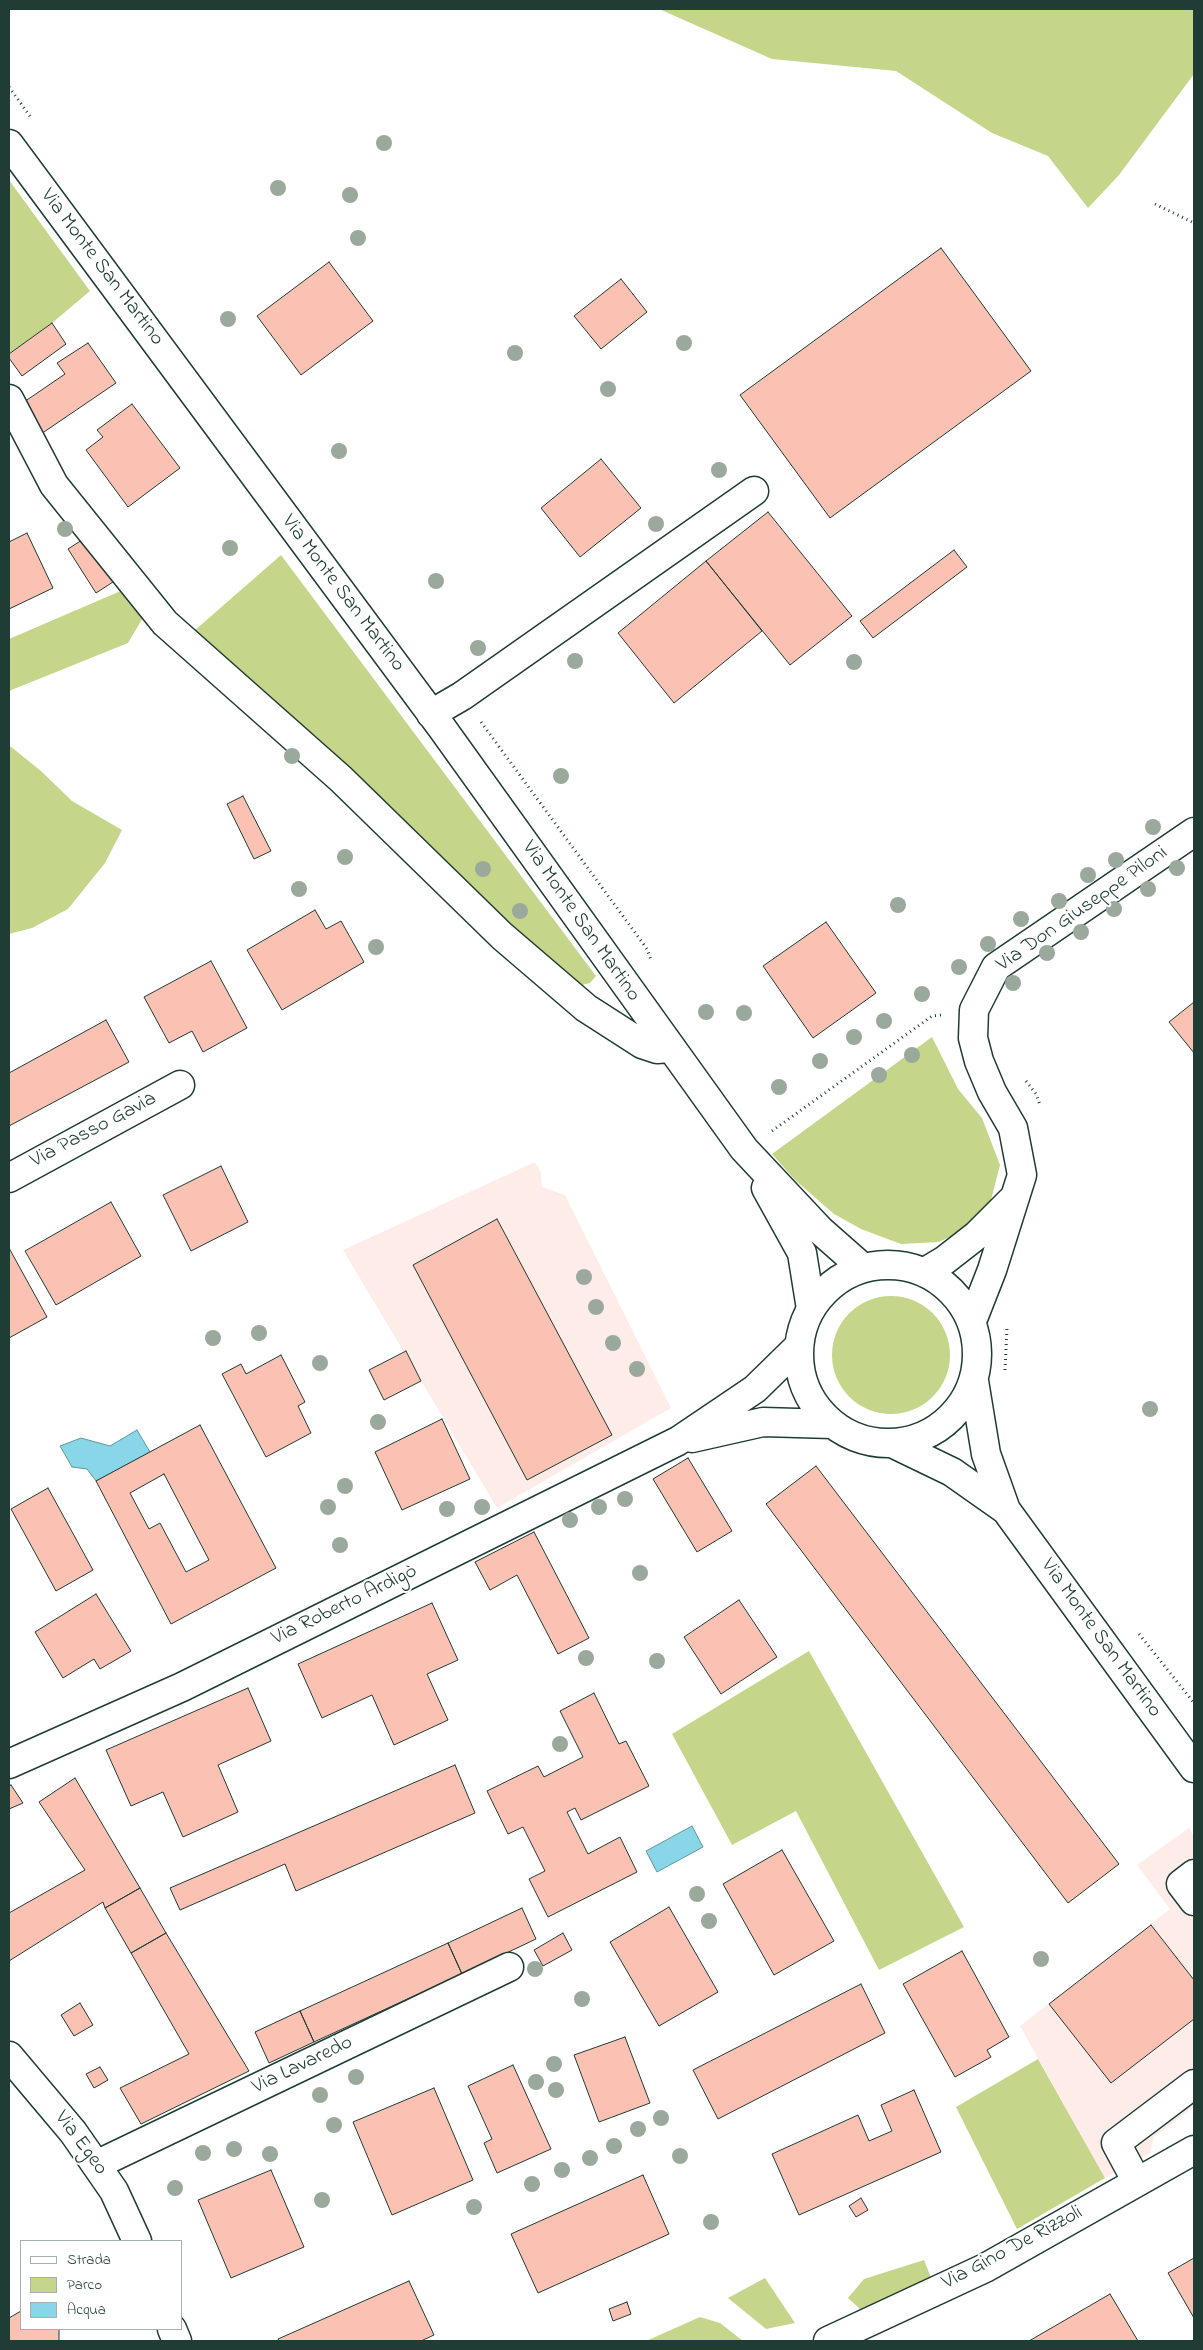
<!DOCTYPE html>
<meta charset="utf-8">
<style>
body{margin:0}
#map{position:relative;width:1203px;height:2350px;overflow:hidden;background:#fff;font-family:"Indie Flower",sans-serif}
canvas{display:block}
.frame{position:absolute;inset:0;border:10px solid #1f3d34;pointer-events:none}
.legend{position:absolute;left:20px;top:2240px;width:162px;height:90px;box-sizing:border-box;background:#fff;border:1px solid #a5b1ae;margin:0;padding:6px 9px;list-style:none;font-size:15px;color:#1f3d34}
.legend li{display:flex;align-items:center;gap:10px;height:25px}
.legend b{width:25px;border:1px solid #a5b1ae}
</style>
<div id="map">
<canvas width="1203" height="2350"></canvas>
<div class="frame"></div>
<ul class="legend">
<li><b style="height:6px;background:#fff"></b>Strada</li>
<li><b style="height:14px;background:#c5d68a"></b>Parco</li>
<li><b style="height:14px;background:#88d6e7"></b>Acqua</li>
</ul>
</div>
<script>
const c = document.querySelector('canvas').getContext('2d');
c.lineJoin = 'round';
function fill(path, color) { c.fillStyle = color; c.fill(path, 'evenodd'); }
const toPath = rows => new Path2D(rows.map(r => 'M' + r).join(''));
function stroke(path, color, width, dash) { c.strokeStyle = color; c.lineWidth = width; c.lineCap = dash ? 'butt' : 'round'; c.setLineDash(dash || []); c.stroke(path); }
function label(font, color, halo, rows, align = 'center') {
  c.font = font + ' "Indie Flower",sans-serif'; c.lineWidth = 4; c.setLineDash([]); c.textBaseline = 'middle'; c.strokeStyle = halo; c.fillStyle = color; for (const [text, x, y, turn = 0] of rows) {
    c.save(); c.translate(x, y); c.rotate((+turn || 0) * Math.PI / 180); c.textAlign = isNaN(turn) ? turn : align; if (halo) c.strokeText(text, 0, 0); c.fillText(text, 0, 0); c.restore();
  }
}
fill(toPath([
 [535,1162,541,1173,542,1187,565,1195,671,1408,497,1508,343,1250],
 [1189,1828,1194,1836,1194,2107,1154,2137,1150,2153,1105,2178,1020,2026,1170,1909,1137,1865]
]), '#feece8');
fill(toPath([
 [659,9,1194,9,1194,74,1119,175,1088,208,1048,156,992,133,896,71,772,59],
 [9,180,90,291,52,323,9,354],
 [281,555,596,976,590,983,578,986,495,912,194,631],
 [123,590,144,616,128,643,9,691,9,639],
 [9,742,10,746,41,771,72,801,122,830,105,863,68,909,32,928,9,934],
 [932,1037,958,1089,982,1118,1000,1165,990,1204,962,1231,939,1242,901,1244,861,1229,834,1214,795,1180,772,1154],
 '832 1355a59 59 0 1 1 118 0a59 59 0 1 1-118 0Z',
 [809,1651,964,1927,879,1970,796,1811,732,1845,672,1734],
 [1038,2059,1105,2178,1017,2229,956,2107],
 [924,2260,932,2280,861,2310,848,2298,864,2279],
 [765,2278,795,2323,766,2329,728,2298],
 [700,2317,720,2323,743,2341,646,2341]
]), '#c5d68a');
const water = toPath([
 [137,1430,150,1452,96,1481,87,1469,72,1467,60,1446,81,1438,110,1446,137,1430],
 [692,1826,703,1847,657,1872,646,1851,692,1826]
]);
fill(water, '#88d6e7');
stroke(water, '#5e999f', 1);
const building = toPath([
 [941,248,1031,371,830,518,740,395,941,248],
 [329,262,373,321,301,375,257,316,329,262],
 [621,279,647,312,601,349,574,316,621,279],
 [52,323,66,344,22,376,9,358,9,354,52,323],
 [88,343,116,383,41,434,21,404,65,374,57,363,88,343],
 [132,404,180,468,128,507,86,450,103,437,97,430,132,404],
 [601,459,641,508,580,557,541,508,601,459],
 [768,512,852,616,790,665,706,561,768,512],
 [27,533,53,588,9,609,9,542,27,533],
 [85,538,113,582,96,593,68,549,85,538],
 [954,550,967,567,873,638,860,621,954,550],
 [706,561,762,631,674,703,618,633,706,561],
 [243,796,271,851,254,859,227,804,243,796],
 [315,910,326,929,341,921,364,962,282,1010,247,950,315,910],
 [826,922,876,993,813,1038,763,966,826,922],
 [211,961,247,1028,203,1052,192,1031,169,1043,144,997,211,961],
 [1194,1002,1194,1053,1169,1022,1194,1002],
 [106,1020,129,1062,9,1126,9,1073,106,1020],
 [221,1166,248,1222,191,1251,163,1195,221,1166],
 [111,1202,141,1256,56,1305,25,1251,111,1202],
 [497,1219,612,1435,527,1480,413,1265,497,1219],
 [9,1248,47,1317,9,1338,9,1248],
 [406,1351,421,1381,384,1400,369,1370,406,1351],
 [281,1355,305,1402,298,1406,311,1433,266,1457,222,1374,241,1364,246,1374,281,1355],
 [442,1419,470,1479,402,1510,375,1452,442,1419],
 [200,1425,276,1568,171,1624,96,1481,200,1425],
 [164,1474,209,1560,186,1572,160,1523,149,1529,130,1493,164,1474],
 [688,1458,732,1531,697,1552,653,1479,688,1458],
 [816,1466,1119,1864,1068,1903,766,1504,816,1466],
 [48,1488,93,1570,56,1591,11,1509,48,1488],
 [534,1532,589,1638,558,1654,517,1575,490,1590,475,1562,534,1532],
 [96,1594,131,1651,100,1669,94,1659,63,1678,35,1632,96,1594],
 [739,1600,777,1657,721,1694,684,1637,739,1600],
 [432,1603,458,1660,427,1674,448,1720,394,1745,372,1695,322,1718,298,1664,432,1603],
 [248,1688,271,1741,218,1765,238,1812,183,1837,163,1792,131,1806,106,1750,248,1688],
 [594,1693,619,1744,626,1741,649,1786,581,1820,575,1808,567,1812,588,1854,620,1837,637,1872,548,1917,529,1879,545,1871,523,1827,508,1834,487,1791,538,1766,544,1777,583,1757,560,1711,594,1693],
 [455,1765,475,1813,296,1891,285,1864,180,1910,170,1888,455,1765],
 [75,1778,140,1888,105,1908,103,1902,9,1961,9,1913,85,1870,39,1802,75,1778],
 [11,1785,23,1803,9,1809,9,1786,11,1785],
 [782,1850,834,1941,774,1975,723,1884,782,1850],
 [140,1888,166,1933,131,1953,105,1908,140,1888],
 [669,1907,718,1992,659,2026,610,1942,669,1907],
 [522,1908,536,1939,462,1974,448,1943,522,1908],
 [1151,1925,1194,1980,1194,2019,1111,2083,1049,2004,1151,1925],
 [166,1933,249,2071,141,2124,120,2088,189,2054,131,1953,166,1933],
 [563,1933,572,1950,543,1966,534,1950,563,1933],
 [448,1943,462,1974,314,2042,300,2011,448,1943],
 [962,1951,1009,2037,987,2050,991,2057,955,2077,903,1984,962,1951],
 [861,1984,885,2033,718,2119,693,2070,861,1984],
 [80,2003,93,2025,74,2036,61,2015,80,2003],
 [300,2011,314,2042,269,2063,255,2032,300,2011],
 [625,2037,650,2103,599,2122,574,2055,625,2037],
 [513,2065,551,2149,497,2173,484,2143,492,2139,468,2086,513,2065],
 [100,2067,108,2080,94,2088,86,2074,100,2067],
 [434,2088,473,2180,392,2215,353,2122,434,2088],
 [914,2090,941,2152,799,2215,772,2154,858,2115,869,2141,892,2131,881,2105,914,2090],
 [271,2170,304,2247,231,2278,198,2200,271,2170],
 [643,2175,669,2234,538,2293,511,2234,643,2175],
 [861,2198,868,2210,856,2217,849,2206,861,2198],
 [1194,2258,1194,2318,1168,2273,1194,2258],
 [409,2281,434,2335,421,2341,279,2341,278,2339,409,2281],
 [1110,2294,1138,2341,1029,2341,1110,2294],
 [627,2302,631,2314,613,2321,609,2309,627,2302],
 [21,2311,21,2329,59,2329,59,2341,9,2341,9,2318,21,2311]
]);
fill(building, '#fbc1b2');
stroke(building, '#1f3d34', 1);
const minor = toPath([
 [9,144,442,728,744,1149,821,1231,863,1268],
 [9,399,54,485,165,623,341,779,502,936,586,1008,642,1044,657,1049,669,1048],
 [431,714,462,696,754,491],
 [9,1178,180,1085],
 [766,1188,802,1253,811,1309],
 '799 1354a89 89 0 1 1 178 0a89 89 0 1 1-178 0Z',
 [925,1272,945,1260,977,1235,1013,1199],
 [972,1321,992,1270,1022,1175,1013,1128,992,1092,979,1061,973,1038,974,1010,996,967,1194,832],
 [974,1381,986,1454,1006,1510,1194,1768],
 [692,1438,763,1422,832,1424],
 [894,1444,952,1472,1006,1510],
 [9,1764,182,1687,678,1441,755,1389,799,1346],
 [1194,1874,1181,1884,1194,1901],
 [9,2056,73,2132,96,2165,114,2191,137,2241],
 [96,2165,509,1967],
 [1137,2182,1116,2143,1194,2084],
 [172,2329,177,2341],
 [828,2341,985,2268,1194,2150]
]);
stroke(minor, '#1f3d34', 31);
stroke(toPath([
 [9,87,32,119],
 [1155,204,1194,223],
 [481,722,647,949,651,960],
 [1026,1081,1036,1094,1040,1105],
 [772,1131,932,1016,941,1015],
 [1005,1370,1007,1327],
 [1139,1634,1194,1703]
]), '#1f3d34', 3, [1, 4]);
stroke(minor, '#fff', 28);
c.fillStyle = '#9aa99b';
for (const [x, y] of [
 [384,143],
 [278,188],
 [350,195],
 [358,238],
 [228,319],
 [684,343],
 [515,353],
 [608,389],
 [339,451],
 [719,470],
 [656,524],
 [65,529],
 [230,548],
 [436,581],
 [478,648],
 [575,661],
 [854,662],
 [292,756],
 [561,776],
 [1153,827],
 [345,857],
 [1116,860],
 [1177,868],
 [483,869],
 [1088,875],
 [299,889],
 [1148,889],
 [1059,901],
 [898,905],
 [1114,909],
 [520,911],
 [1021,919],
 [1081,932],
 [988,944],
 [376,947],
 [1047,953],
 [959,967],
 [1013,983],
 [922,994],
 [706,1012],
 [744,1013],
 [884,1021],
 [854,1037],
 [912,1055],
 [820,1061],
 [879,1075],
 [779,1087],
 [584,1277],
 [596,1307],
 [259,1333],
 [213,1338],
 [613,1343],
 [320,1363],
 [637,1369],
 [1150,1409],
 [378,1422],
 [345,1486],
 [625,1499],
 [328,1507],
 [482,1507],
 [599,1507],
 [447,1509],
 [570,1520],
 [340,1545],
 [640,1573],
 [586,1658],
 [657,1661],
 [560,1744],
 [697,1894],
 [709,1921],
 [1041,1959],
 [535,1969],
 [582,1999],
 [554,2064],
 [356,2077],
 [536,2082],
 [556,2090],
 [320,2095],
 [661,2118],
 [334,2125],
 [638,2129],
 [614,2146],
 [234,2149],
 [203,2153],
 [270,2154],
 [680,2156],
 [590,2158],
 [562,2170],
 [532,2184],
 [175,2188],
 [322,2200],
 [474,2207],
 [711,2222]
]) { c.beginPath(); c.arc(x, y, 8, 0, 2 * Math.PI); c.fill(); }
label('21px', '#1f3d34', '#fff', [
 ["Via Monte San Martino",101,268,53],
 ["Via Monte San Martino",342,594,53],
 ["Via Don Giuseppe Piloni",1083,910,-35],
 ["Via Monte San Martino",580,922,55],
 ["Via Passo Gavia",94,1131,-28],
 ["Via Roberto Ardigò",345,1606,-26],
 ["Via Monte San Martino",1100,1639,54],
 ["Via Lavaredo",303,2066,-26],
 ["Via Egeo",80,2144,53],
 ["Via Gino De Rizzoli",1013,2249,-28]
]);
</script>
